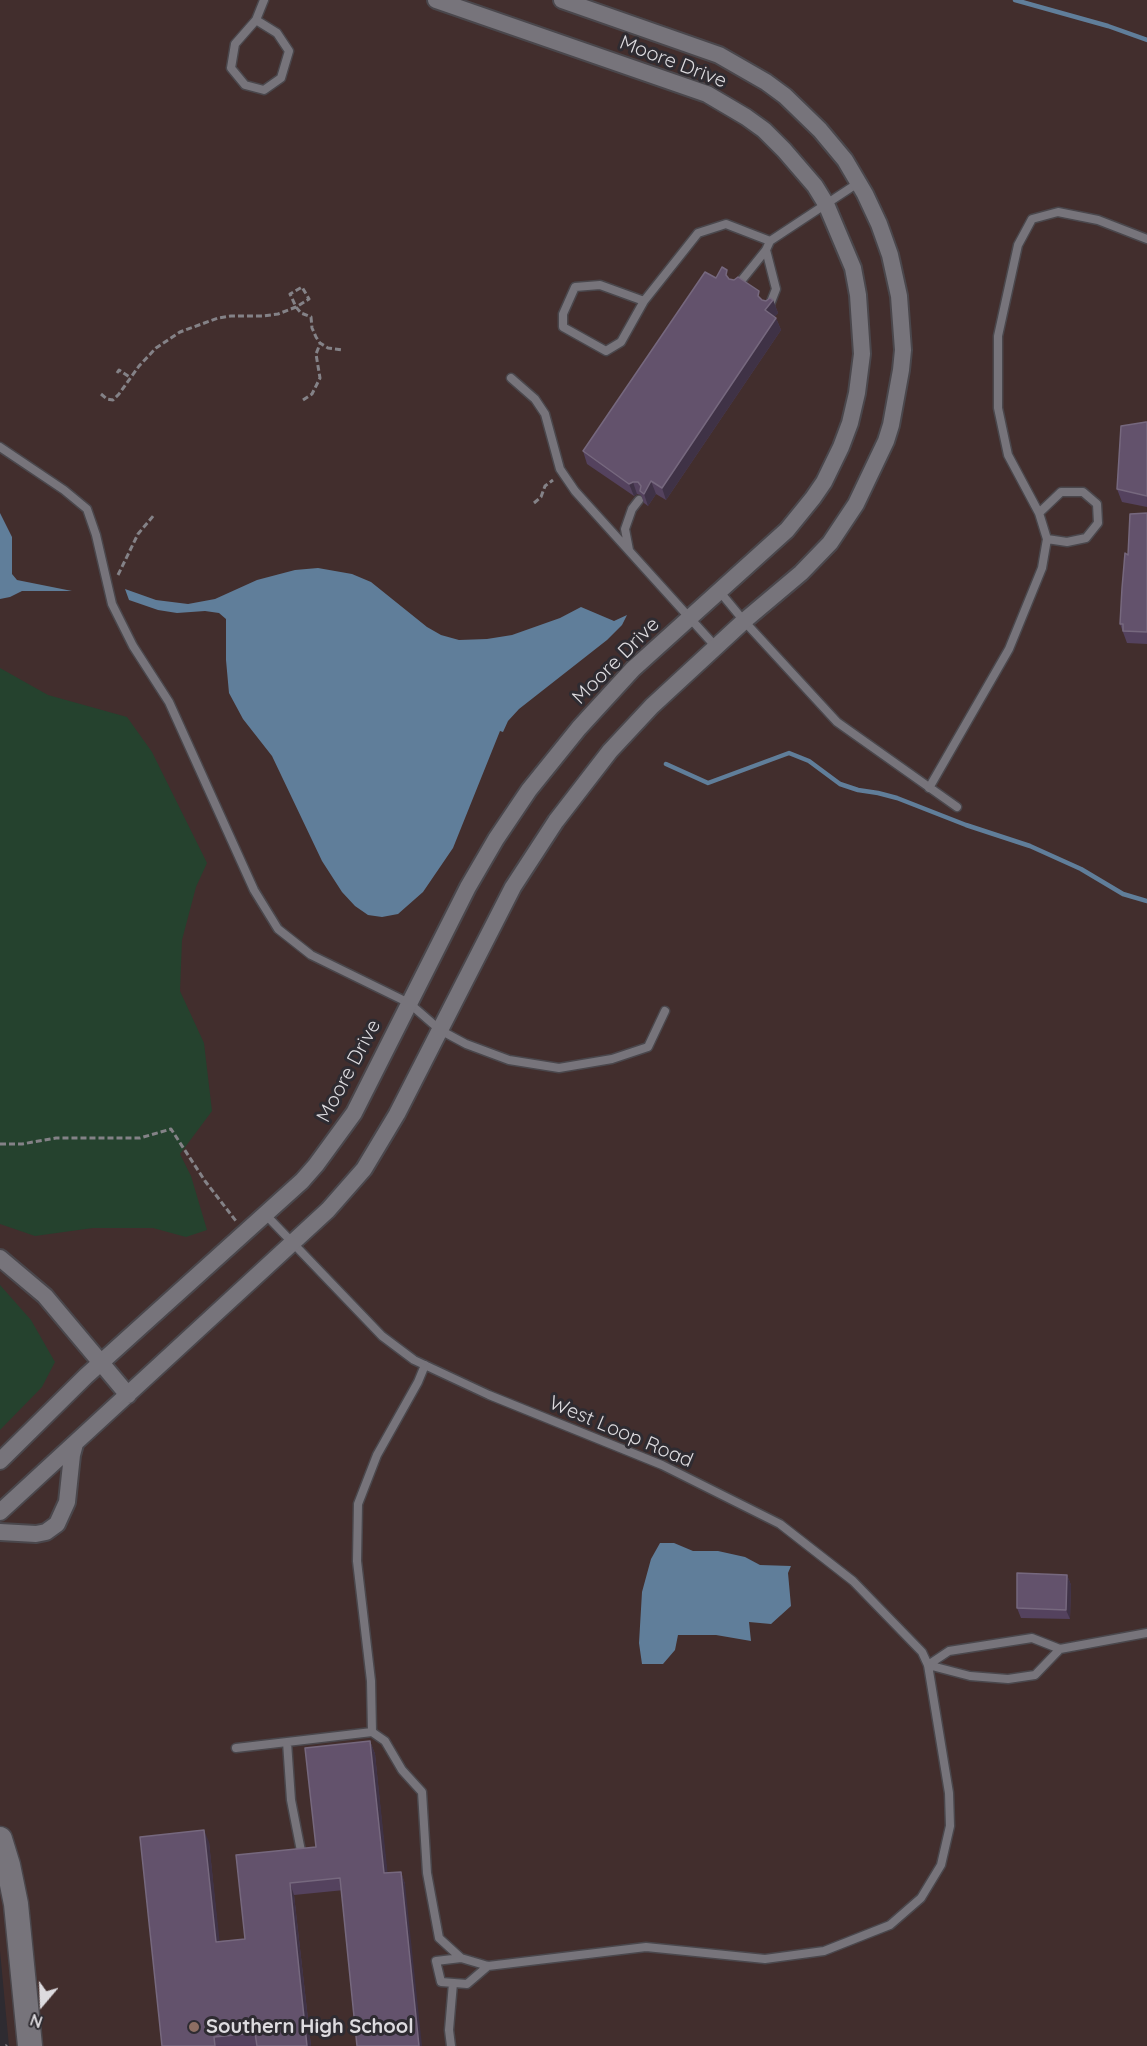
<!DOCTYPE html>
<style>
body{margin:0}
#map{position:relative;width:1147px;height:2046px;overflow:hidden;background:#2e2b31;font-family:Quicksand,sans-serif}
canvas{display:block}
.north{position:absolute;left:12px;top:1974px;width:60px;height:60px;-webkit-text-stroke:4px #2e2b31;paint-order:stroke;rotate:199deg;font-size:16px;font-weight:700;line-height:24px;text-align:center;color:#dddbdf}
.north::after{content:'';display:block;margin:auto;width:21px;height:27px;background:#dddbdf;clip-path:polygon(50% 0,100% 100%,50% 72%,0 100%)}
</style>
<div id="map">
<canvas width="1147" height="2046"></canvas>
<div class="north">N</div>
</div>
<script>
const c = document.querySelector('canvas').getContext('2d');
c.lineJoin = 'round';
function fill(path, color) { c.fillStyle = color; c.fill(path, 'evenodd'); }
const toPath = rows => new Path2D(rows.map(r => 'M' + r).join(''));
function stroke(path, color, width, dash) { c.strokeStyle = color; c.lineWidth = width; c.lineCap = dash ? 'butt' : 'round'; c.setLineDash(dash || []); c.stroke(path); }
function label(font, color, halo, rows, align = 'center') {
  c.font = font + ' Quicksand,sans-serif'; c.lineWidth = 6; c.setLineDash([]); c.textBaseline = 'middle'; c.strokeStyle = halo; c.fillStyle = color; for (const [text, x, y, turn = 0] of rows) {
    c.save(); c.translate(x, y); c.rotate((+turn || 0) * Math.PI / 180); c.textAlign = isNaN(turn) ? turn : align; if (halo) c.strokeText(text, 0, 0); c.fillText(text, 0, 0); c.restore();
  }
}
fill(toPath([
 [0,0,1147,0,1147,2046,9,2046,0,1951]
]), '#422e2d');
fill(toPath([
 [0,668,48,695,127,717,152,752,207,863,196,887,182,940,180,991,204,1043,212,1111,180,1154,191,1176,207,1230,186,1237,153,1228,93,1228,35,1236,0,1224],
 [0,1285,31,1320,55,1362,42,1387,0,1430]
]), '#25422e');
fill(toPath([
 [0,513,12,537,12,574,17,580,72,591,22,591,10,597,0,599],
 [318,568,352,574,371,582,427,627,441,635,459,640,487,639,512,635,560,618,581,607,614,621,627,615,622,625,607,640,519,709,508,721,503,732,500,731,453,848,423,892,398,914,382,917,368,915,355,906,342,892,322,861,272,756,243,719,229,693,226,660,226,619,219,613,205,611,177,613,158,610,129,600,125,589,156,600,188,604,215,599,257,580,295,570],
 [660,1543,674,1543,693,1551,718,1551,745,1557,760,1565,791,1566,788,1573,791,1606,771,1624,749,1622,751,1641,716,1635,678,1635,675,1650,663,1664,642,1664,639,1643,642,1592,651,1559]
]), '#607e9a');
stroke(toPath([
 [1015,0,1108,26,1147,40],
 [666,764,708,783,789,753,809,761,840,784,858,790,878,793,897,798,966,825,1030,846,1081,869,1123,894,1147,901]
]), '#607e9a', 4.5);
const service = toPath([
 [256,20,277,33,289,51,281,78,264,90,245,85,231,68,235,44,256,20,264,0],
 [766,250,776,289,769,307],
 [737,286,766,250,770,241,858,183],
 [644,301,621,342,606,351,563,327,563,314,575,287,600,285,644,301,698,233,726,224,770,241],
 [511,378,535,399,545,414,560,469,575,491,716,647],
 [0,447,64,490,87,509,96,535,112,604,133,646,169,702,254,890,278,929,311,955,409,1003,440,1030,466,1044,509,1060,559,1068,612,1059,648,1047,665,1011],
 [1039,513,1061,492,1083,492,1097,504,1098,523,1086,538,1067,542,1047,539],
 [629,550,625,529,632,509,639,500],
 [720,592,744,621,837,722,957,807],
 [929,788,1009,649,1042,568,1047,539,1039,513,1008,455,998,408,998,336,1018,245,1032,219,1058,212,1098,220,1147,239],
 [265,1214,382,1336,414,1360,489,1395,662,1465,780,1524,853,1581,922,1652,928,1665,949,1793,950,1826,941,1865,921,1898,890,1925,824,1951,765,1959,646,1947,488,1966,461,1958,436,1961,441,1982,467,1984,488,1966],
 [928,1665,949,1651,1032,1638,1060,1649,1147,1633],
 [928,1665,970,1676,1008,1679,1035,1675,1060,1649],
 [372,1732,371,1681,357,1561,358,1504,377,1455,418,1382,425,1365],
 [287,1742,291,1800,301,1851],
 [236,1748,372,1732,385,1741,402,1770,422,1792,427,1873,439,1938,461,1958],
 [451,2046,449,2030,453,1983]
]);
const minor = toPath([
 [0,1258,45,1296,128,1395],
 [0,1461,86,1376,302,1181,316,1165,354,1113,468,887,496,839,529,790,579,728,633,669,787,530,813,498,824,482,841,447,850,423,857,393,862,354,858,295,853,268,826,204,815,186,784,150,764,130,746,117,707,94,436,0],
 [0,1512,328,1210,364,1169,397,1114,513,887,556,821,610,751,652,706,744,621,801,573,830,543,856,504,886,441,891,425,901,370,903,350,899,296,890,255,879,224,865,194,845,160,820,130,785,96,766,82,719,55,562,0],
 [0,1532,36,1534,46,1532,57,1524,67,1502,72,1455,75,1444]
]);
const secondary = toPath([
 [0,1839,8,1865,16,1904,30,2046]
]);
stroke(service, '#4a474c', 11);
stroke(minor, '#4a474c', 20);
stroke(secondary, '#4a474c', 27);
stroke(toPath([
 [117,373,119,370,131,378],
 [101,394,107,399,113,400,119,394,139,366,156,348,180,332,218,318,231,316,263,316,278,314,296,307,309,299,302,287,290,294,296,307,301,313,311,317,312,328,316,337,320,343,328,348,343,350],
 [303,400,312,394,320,378,316,354,320,344],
 [534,503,541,497,545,486,553,480],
 [118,575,138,534,154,515],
 [0,1144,22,1144,56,1138,140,1138,171,1129,205,1181,236,1221],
 [6,2046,7,2045]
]), '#848287', 3, [6, 3]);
stroke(service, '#77747b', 8);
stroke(minor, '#77747b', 16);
stroke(secondary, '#77747b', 24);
fill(toPath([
 [730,279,762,300,773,300,778,313,774,317,776,318,781,330,666,500,656,494,648,506,644,503,641,495,637,494,634,496,587,464,583,451],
 [1147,422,1147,507,1122,502,1117,489],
 [1147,513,1147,644,1127,643,1120,624,1128,555],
 [1067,1575,1071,1585,1070,1619,1021,1618,1017,1608],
 [370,1741,375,1754,387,1873,401,1872,405,1884,294,1895,311,2046,162,2046,209,1842,219,1941,245,1939,316,1847]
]), '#54425e');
fill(toPath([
 [773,300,778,313,770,323,765,310],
 [776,318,781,330,666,500,662,488],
 [651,481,656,494,648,506,644,494],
 [633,482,637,494,634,496,629,484],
 [1067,1575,1071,1585,1070,1619,1066,1610],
 [370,1741,375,1754,389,1886,384,1873],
 [204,1830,209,1842,221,1954,216,1942],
 [401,1872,405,1884,422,2046,419,2046],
 [290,1883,294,1895,311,2046,307,2046]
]), '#3f3246');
const building = toPath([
 [722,267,727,270,726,275,729,279,734,280,738,277,759,291,758,296,762,300,766,301,770,298,773,300,765,310,776,318,662,488,651,481,644,494,640,491,641,486,638,482,633,482,629,484,583,451,705,272,716,278,722,267],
 [1146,422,1147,422,1147,496,1117,489,1121,426,1146,422],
 [1147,513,1147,632,1123,631,1123,624,1120,624,1122,588,1125,553,1128,555,1130,514,1147,513],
 [1017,1573,1067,1575,1066,1610,1017,1608,1017,1573],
 [370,1741,384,1873,401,1872,419,2046,357,2046,340,1878,290,1883,307,2046,257,2046,255,2033,214,2037,215,2046,162,2046,140,1837,204,1830,216,1942,245,1939,236,1855,316,1847,305,1748,370,1741]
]);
fill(building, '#63526c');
stroke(building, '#76687e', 1.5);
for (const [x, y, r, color] of [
 [194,2027,6,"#8d6e63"]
]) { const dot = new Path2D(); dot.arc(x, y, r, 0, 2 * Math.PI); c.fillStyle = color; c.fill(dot); stroke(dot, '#2e2b31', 2); }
label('20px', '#dddbdf', '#2e2b31', [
 ["Moore Drive",673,62,21],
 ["Moore Drive",616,661,-45],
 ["Moore Drive",349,1071,-62],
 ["West Loop Road",621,1432,23]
]);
label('bold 20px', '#dddbdf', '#2e2b31', [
 ["Southern High School",206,2027]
], 'left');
</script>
